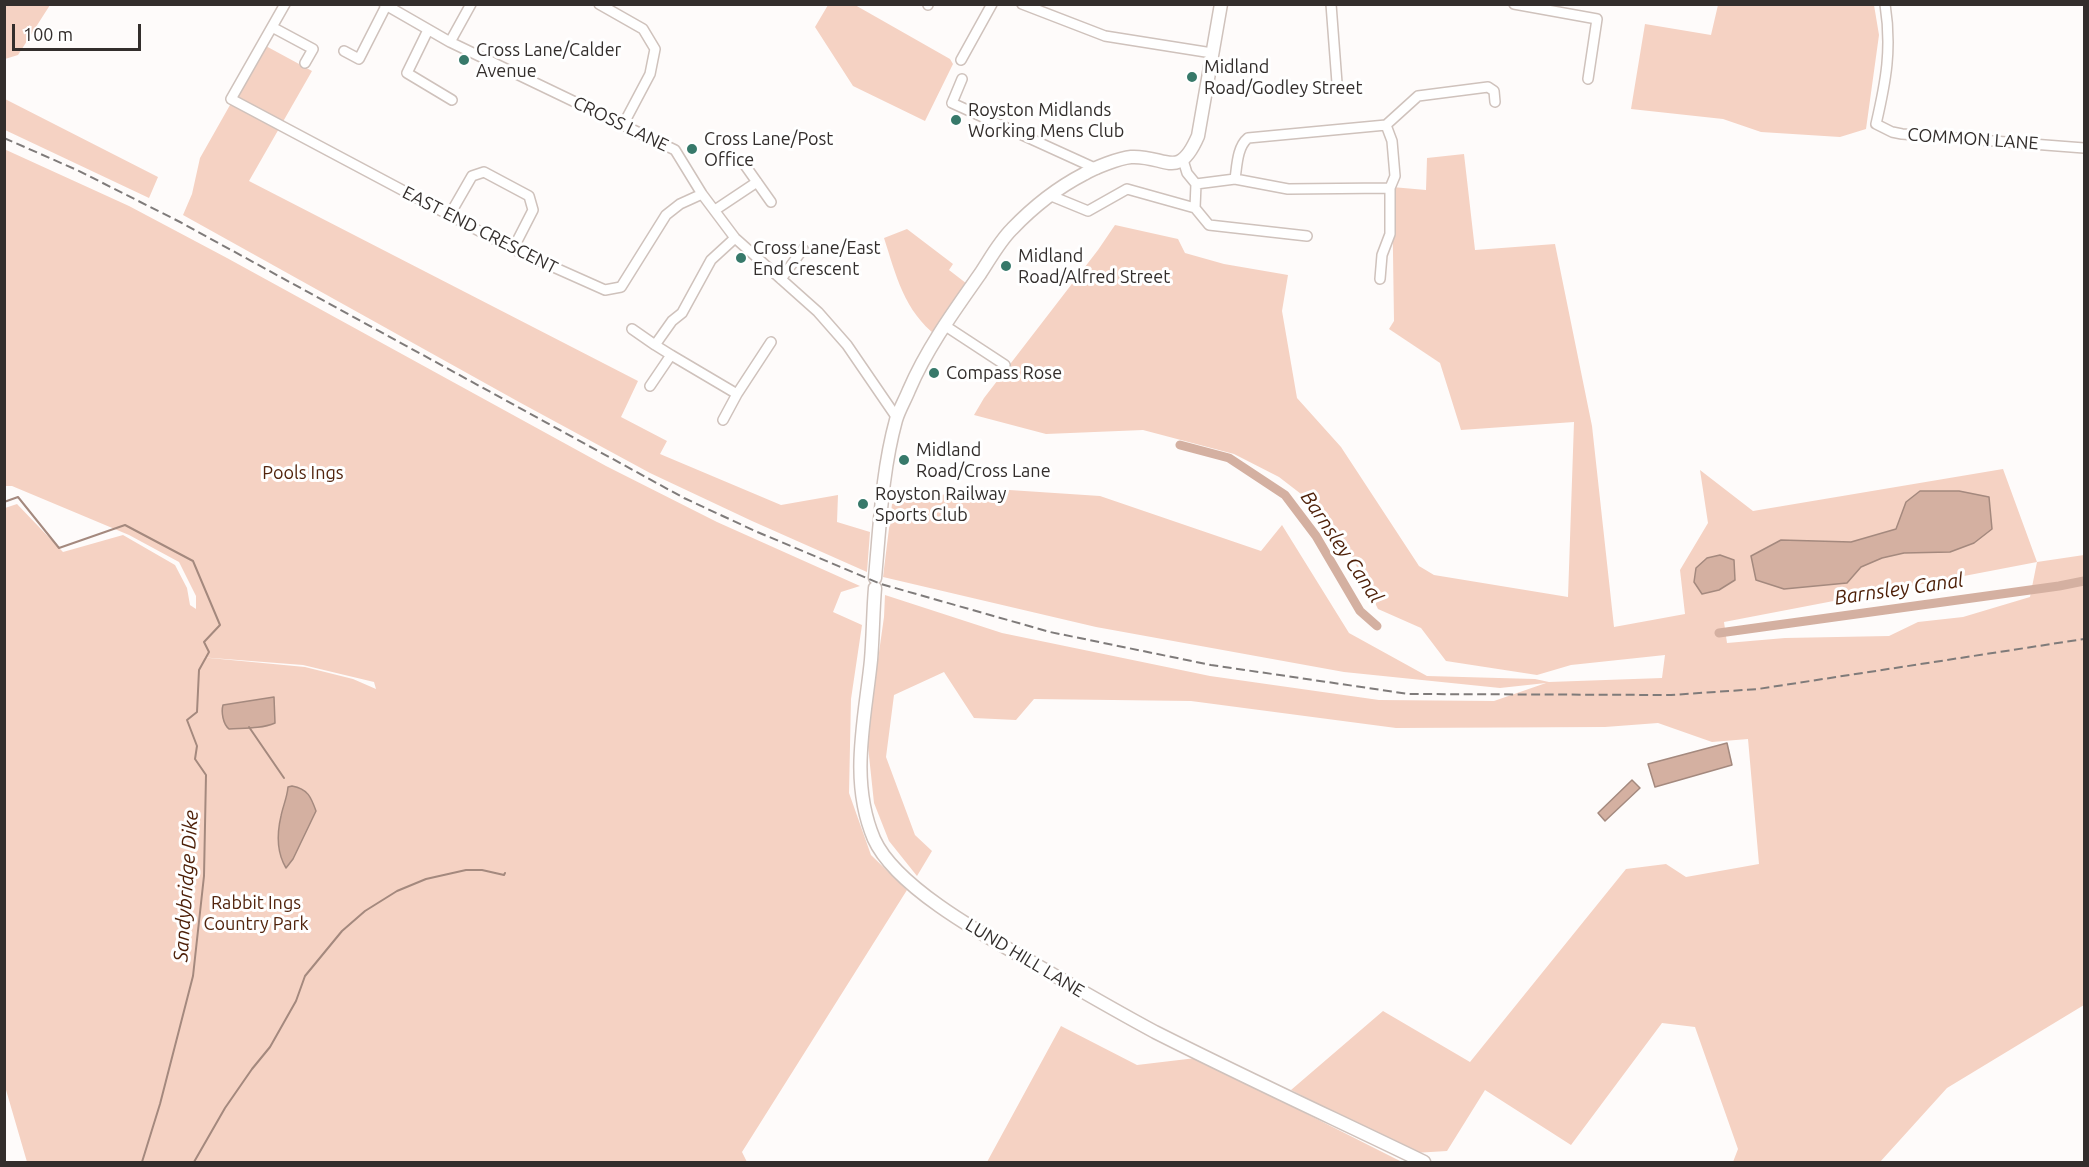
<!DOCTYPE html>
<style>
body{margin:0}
#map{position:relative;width:2089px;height:1167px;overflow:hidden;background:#fefbfa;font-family:Ubuntu,sans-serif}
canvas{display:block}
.frame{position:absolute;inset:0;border:6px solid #332e2c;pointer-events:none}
.scale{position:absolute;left:12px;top:24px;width:129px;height:27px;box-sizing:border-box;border:3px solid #332e2c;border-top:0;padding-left:8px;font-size:18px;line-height:21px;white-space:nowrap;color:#332e2c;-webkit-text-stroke:4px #fff;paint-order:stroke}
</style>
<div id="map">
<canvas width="2089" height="1167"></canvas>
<div class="frame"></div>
<div class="scale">100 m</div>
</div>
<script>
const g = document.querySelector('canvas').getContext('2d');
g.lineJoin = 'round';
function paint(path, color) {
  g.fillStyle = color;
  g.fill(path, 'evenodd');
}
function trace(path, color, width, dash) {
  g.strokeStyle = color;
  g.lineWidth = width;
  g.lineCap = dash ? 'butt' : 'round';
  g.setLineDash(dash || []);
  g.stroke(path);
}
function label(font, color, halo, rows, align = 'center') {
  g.font = font + ' Ubuntu,sans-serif';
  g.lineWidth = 6;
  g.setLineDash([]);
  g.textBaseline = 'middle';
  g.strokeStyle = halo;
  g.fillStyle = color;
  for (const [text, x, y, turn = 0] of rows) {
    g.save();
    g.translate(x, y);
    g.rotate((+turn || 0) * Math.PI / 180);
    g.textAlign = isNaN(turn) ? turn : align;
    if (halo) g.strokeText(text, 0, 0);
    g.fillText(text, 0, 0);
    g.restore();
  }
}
paint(new Path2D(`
 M5,4L50,5L18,55L5,59Z
 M828,5H855L950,59L953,64L925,121L853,86L815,27Z
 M1718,5H1874L1879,35L1866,129L1840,137L1761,132L1723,119L1631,109L1645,24L1711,35Z
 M264,45L312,71L249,181L638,381L621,417L667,441L660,454L781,505L838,495L837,522L870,532L867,572L752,521L650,473L519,402L183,215L192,194L200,158Z
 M5,99L158,177L149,198L5,130Z
 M4,149L129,206L227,258L606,466L717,522L860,586L841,592L833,612L862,625L851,699L849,793L871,855L907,890L742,1152L747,1162H27L4,1083L5,508L17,504L63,552L123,535L175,565L187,588L190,605L196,609V596L179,562L129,535L12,486H5ZM199,657L303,665L374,682L376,689L353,679L305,667Z
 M1464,154L1475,250L1555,244L1592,426L1614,627L1685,614L1680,570L1708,523L1700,470L1753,511L2003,469L2037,562L2084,555V1005L1947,1088L1880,1162H1733L1738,1149L1695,1027L1662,1023L1571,1145L1485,1090L1447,1151L1414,1153L1291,1090L1383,1011L1470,1062L1626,869L1666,864L1686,877L1759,864L1748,739L1712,742L1658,723L1605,727L1396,728L1191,701L1034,699L1016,720L974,718L944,672L894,695L886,757L915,835L932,851L917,876L889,841L874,803L867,737L884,617L885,595L1002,633L1210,676L1379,700L1494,701L1546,683L1500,688L1344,672L1096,627L883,577L892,504L979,488L1100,496L1261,551L1282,525L1349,633L1427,676L1535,679L1549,682L1662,678L1665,655L1571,665L1537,675L1446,661L1421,628L1378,609L1352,557L1327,514L1279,477L1234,454L1143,430L1046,434L974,415L984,398L1098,250L1115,225L1178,239L1185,253L1224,264L1288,275L1282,311L1297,398L1341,447L1419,566L1434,575L1568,597L1574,422L1461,430L1440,363L1389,329L1394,321L1392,187L1426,190L1427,158ZM2037,562L2030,597L1963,617L1918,622L1889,636L1785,638L1727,643L1724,622Z
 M907,229L953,264L949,270L971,287L937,336C904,311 896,275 884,238Z
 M1061,1026L1137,1065L1196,1058L1402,1162H987Z`), '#f5d2c3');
const water = new Path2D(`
 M1920,491H1959L1989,497L1992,529L1974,543L1950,552L1904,553L1882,558L1861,567L1847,583L1784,589L1756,580L1751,556L1781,540L1851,542L1896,529L1906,502Z
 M1720,555L1734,560L1735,580L1719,590L1702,594L1694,582L1696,568L1707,558Z
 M274,697L275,723C261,729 244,728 229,729C223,724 221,712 223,705Z
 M1727,743L1732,765L1655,787L1648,764Z
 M1632,780L1640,788L1605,821L1598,813Z
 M292,786C308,789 311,797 316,811L293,859L286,868C277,853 277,833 281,816C283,806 287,798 288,787Z`);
paint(water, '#d4b0a1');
trace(water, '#a4897e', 1.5);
trace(new Path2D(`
 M4,502L18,497L59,548L125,525L193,561L220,625L204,642L209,652L199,670L197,712L187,720L197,746L195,759L206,775L204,876L193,976L160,1104L142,1162
 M249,727L284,778
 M194,1162L225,1108L252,1069L270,1047L296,1001L305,976L342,931L365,911L397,891L426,879L466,870H482L504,875L505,873`), '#a4897e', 2);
trace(new Path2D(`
 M1180,445L1229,458L1285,495L1316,536L1360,611L1377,626
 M1719,633L2059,586L2084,581`), '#d4b0a1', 9);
const minor = new Path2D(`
 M285,4L231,99L513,249L605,290L621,287L666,215L680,204L702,194
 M384,4L450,42L675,150L702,194L735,238L818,312L847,345L897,418
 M599,4L643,29L655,49L650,74L623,125
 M928,4V5
 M1022,4L1105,36L1212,53
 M1331,4L1337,83
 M1514,4L1597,19L1588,79
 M1885,4C1892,49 1886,81 1876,124L1892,132L1902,134L2084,148
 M272,27L313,49L305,63
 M428,30L407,73L452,100
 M450,42L471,4
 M344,51L359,59L386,6
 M961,60L992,4
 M962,79L952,103L1097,169
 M1386,125L1418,96L1488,87L1494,91L1495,102
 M1183,160L1187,173L1196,184L1235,179L1288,189L1390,188
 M742,161L771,202
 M1235,179C1237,166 1237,147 1248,138L1386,125L1392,141L1395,176L1390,188V234L1382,255L1380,279
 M1196,184L1195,208L1209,225L1307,236
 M1049,195L1088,211L1127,189L1195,208
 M715,210L757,182
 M449,216L472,176L484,172L529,196L533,210L513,249
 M781,279L803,249
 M944,325L1005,365
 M632,329L655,345
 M671,355L737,394
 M650,386L671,355L655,345L672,321L682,313L711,260L735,238
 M723,420L737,394L771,342`);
const secondary = new Path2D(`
 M875,578C880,524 882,471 896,420C899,410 905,400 909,390C927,348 954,311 980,274C990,259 999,242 1012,229C1033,207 1057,188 1084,174C1094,168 1119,158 1131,157C1166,155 1178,182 1198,136L1221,4
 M875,588C873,612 873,636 871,660C865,720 849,780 874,839C896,888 987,937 1033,963C1073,986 1114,1010 1155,1032C1244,1077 1335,1119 1424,1162`);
trace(minor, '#cfc2bc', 12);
trace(secondary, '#cfc2bc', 15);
trace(minor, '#fff', 9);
trace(secondary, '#fff', 12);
trace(new Path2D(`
 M4,138L77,170L180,222L684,498L755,531L881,584L1050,632L1211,665L1409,694L1671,695L1758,689L2084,639`), '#7f7b7a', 2, [9, 4.5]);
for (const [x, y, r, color] of [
 [464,60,6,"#37796a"],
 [1192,77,6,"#37796a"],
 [956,120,6,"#37796a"],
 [692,149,6,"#37796a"],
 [741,258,6,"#37796a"],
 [1006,266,6,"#37796a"],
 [934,373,6,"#37796a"],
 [904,460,6,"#37796a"],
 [863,504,6,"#37796a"]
]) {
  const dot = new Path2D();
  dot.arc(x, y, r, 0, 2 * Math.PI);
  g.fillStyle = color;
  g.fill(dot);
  trace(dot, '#fff', 2);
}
label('18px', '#332e2c', '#fff', [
 ["Cross Lane/Calder",476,50],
 ["Avenue",476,71],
 ["Midland",1204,67],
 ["Road/Godley Street",1204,88],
 ["Royston Midlands",968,110],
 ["Working Mens Club",968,131],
 ["Cross Lane/Post",704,139],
 ["Office",704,160],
 ["Cross Lane/East",753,248],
 ["End Crescent",753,269],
 ["Midland",1018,256],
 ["Road/Alfred Street",1018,277],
 ["Compass Rose",946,373],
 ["Midland",916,450],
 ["Road/Cross Lane",916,471],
 ["Royston Railway",875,494],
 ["Sports Club",875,515]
], 'left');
label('18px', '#332e2c', '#fff', [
 ["CROSS LANE",621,124,26],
 ["COMMON LANE",1973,139,4],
 ["EAST END CRESCENT",480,230,27],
 ["LUND HILL LANE",1025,958,31]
]);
label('18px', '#52240d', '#fff', [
 ["Pools Ings",303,473],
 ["Rabbit Ings",256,903],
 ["Country Park",256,924]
]);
label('italic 20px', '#4d1f07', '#fff', [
 ["Barnsley Canal",1342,547,56],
 ["Barnsley Canal",1899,589,-8],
 ["Sandybridge Dike",186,886,-86]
]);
</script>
